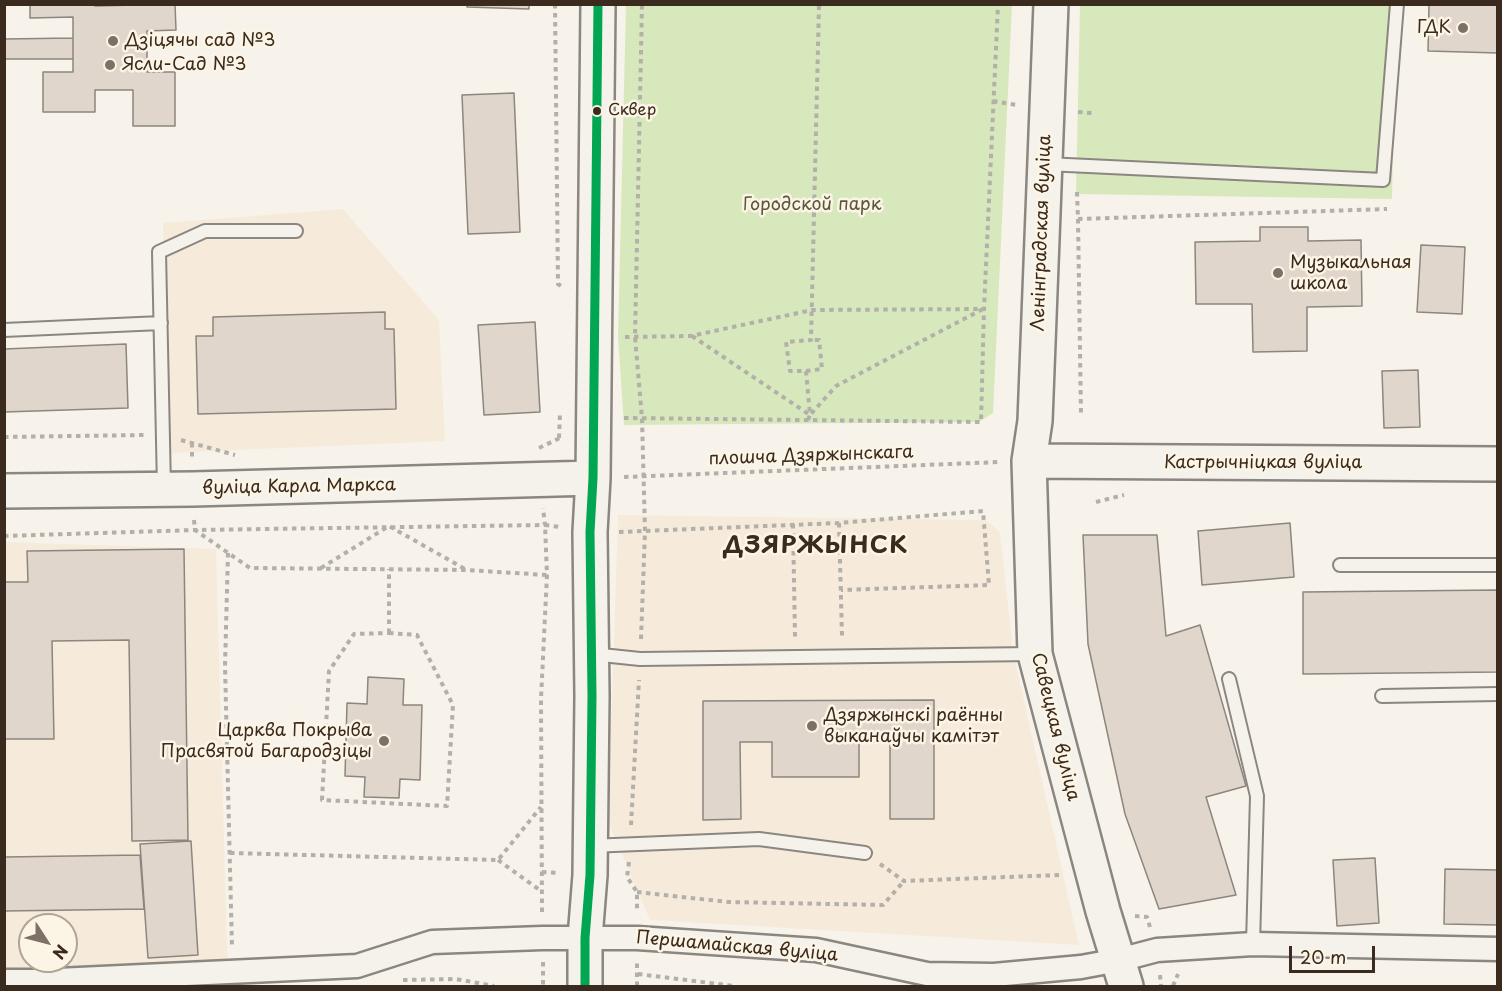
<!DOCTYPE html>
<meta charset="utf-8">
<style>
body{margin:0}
#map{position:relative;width:1502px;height:991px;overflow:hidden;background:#f7f3ea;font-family:"Playpen Sans",sans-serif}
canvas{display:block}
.frame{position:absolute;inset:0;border:6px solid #3b2a1e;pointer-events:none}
.north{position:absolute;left:18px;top:913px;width:60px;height:60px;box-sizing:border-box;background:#fcf5e5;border:2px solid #afa495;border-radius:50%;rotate:126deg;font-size:16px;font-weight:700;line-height:24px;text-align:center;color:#3b2a1e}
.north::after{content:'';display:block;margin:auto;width:21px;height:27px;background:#7d7065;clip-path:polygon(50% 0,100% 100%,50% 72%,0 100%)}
.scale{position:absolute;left:1289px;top:946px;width:86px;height:27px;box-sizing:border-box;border:3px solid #3b2a1e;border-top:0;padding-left:8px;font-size:18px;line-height:21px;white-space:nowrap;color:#3b2a1e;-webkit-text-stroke:4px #fcf5e5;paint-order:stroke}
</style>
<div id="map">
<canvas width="1502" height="991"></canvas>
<div class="frame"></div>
<div class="north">N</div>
<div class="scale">20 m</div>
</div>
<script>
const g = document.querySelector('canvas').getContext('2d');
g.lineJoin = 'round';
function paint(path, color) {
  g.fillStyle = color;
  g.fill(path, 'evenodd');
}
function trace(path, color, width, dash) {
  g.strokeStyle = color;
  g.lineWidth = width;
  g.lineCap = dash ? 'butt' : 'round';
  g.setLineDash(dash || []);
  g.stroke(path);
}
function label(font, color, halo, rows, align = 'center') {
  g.font = font + ' "Playpen Sans",sans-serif';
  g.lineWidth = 5;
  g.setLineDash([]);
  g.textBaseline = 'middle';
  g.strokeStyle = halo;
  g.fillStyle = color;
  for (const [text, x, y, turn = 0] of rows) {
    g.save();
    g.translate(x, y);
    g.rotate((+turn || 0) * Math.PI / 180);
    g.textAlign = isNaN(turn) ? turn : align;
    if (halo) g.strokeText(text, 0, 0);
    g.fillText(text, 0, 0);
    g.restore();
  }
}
paint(new Path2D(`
 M343,209L439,320L445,441L168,453L163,223Z
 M618,515L986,520L1000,532L1013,652L1079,945L650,920L608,822Z
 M5,542L216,549L228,983L5,986ZM30,925H66V961H30Z`), '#f6ebdb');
paint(new Path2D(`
 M626,5H1012L993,413L979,422L624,425L618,337Z
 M1080,5H1396L1392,199L1076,194Z`), '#d7e8bd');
const building = new Path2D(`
 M30,4H95V6L175,4L176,30L147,31V72H175V126H133V90H95V112H43V72H73V17L30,18Z
 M467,4H529V9L467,7Z
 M1429,4H1498V53L1428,51Z
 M73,38V59H4V39Z
 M514,93L520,232L468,234L462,95Z
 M1260,227H1308V241L1361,240L1362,306L1307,307V351L1253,352L1252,304H1196L1195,242L1260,241Z
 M1421,245L1465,247L1462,314L1417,312Z
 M385,312V329H394L396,409L198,414L196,336H213V317Z
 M535,322L540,412L484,415L478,325Z
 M126,344L128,408L4,412V349Z
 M1418,370L1420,427L1384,428L1382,371Z
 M1290,523L1294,577L1202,585L1198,531Z
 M1083,535H1157L1166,636L1200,625L1246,786L1206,797L1236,895L1159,909L1125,814L1088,644Z
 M184,549L188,840L132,841L129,640L52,641L54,739H4V582H28L27,551Z
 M1498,590V672L1303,674V592Z
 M368,677L404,679L403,705H422L420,780L400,779L399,798L364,797L365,777L345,776L347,703L367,704Z
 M934,700V819H890V742H859V777H772V742H740L741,819L703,820V701Z
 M191,841L198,955L148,958L140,844Z
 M140,855L144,909L4,911V857Z
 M1375,858L1379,923L1337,926L1333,860Z
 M1445,869L1498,870V925L1444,924Z`);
paint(building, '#e0d6cb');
trace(building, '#8b867f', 1.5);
const lane = new Path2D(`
 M1046,164L1383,180L1397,4
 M4,330L161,323
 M164,488L159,252L205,231H296
 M1340,565H1498
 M592,654L640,659L1033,654
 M1229,679L1257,796L1253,944
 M1382,696L1498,694
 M590,846L759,839L865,853`);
const street = new Path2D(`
 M4,981H36L357,966L432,942L542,938H637L816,950L927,974L994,975L1081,967L1119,960L1157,950L1253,944L1498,949`);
const secondary = new Path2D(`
 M1051,4L1035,421L1029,461L1035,654L1103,911L1126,986
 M1029,461L1498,464
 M4,491L193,489L593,478
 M585,986V938L590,875L592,696L590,532L593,478L598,4`);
trace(lane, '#8b867f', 16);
trace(street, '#8b867f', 27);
trace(secondary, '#8b867f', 38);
trace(new Path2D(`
 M555,4L558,284L564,288
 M993,101L1017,105
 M1078,112L1092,113
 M1077,192L1078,219L1387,209
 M1078,219L1081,416
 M692,336L810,415L836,386L983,309
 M625,337L691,336L812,310L984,309
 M806,371L822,369L819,340H811
 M624,418L981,422L984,309L998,4
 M808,420L810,415L806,371H790L786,342L811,340L819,4
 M4,437L145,435
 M559,438L560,413
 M181,440L235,455
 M192,443V458
 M539,448L562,437
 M624,477L1000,462
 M1096,502L1124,495
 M194,520L195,530L250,568L466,570L547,575
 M839,523L842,636
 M793,524L795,637
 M619,532L839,523L983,511L989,585L841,590
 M4,536L195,530L545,525L543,508
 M228,553L225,666L232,948
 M321,568L389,526L465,569
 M389,633L417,635L453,705L447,806L322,800L329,671L354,634Z
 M389,633V569
 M641,639L645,531L642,418L635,337L642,4
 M631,825L639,680
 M230,853L498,860L541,807
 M498,860L541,891
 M629,862L627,877L637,892V912
 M880,864L904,881L1060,875L1061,876
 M542,872L560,873
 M637,892L728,902L883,905L904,881
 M542,912L541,699L547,575L545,525L560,527
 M1135,916L1147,917L1150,927
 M543,962V986
 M638,974L734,986
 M1160,975L1161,986
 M403,980L456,979L494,986
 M637,986V961
 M1173,986L1178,974`), '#b3afa9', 4, [4.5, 4.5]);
trace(lane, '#f5f2ec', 12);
trace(street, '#f5f2ec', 22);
trace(secondary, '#f5f2ec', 33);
trace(new Path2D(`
 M585,986V938L590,875L592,696L590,532L593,478L598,4`), '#00a651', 9);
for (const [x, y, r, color] of [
 [1463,28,6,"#7d7065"],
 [113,41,6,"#7d7065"],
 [110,65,6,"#7d7065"],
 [597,111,5,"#3b2a1e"],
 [1278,273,6,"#7d7065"],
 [812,726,6,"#7d7065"],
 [384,741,6,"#7d7065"]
]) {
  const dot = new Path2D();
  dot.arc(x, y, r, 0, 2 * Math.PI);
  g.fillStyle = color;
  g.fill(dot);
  trace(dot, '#fcf5e5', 2);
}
label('16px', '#3b2a1e', '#fcf5e5', [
 ["Сквер",608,111]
], 'left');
label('18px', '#3b2a1e', '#fcf5e5', [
 ["ГДК",1451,28,"right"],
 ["Дзіцячы сад №3",125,41],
 ["Ясли-Сад №3",122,65],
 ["Музыкальная",1290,263],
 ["школа",1290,284],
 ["Дзяржынскі раённы",824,716],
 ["выканаўчы камітэт",824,737],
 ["Царква Покрыва",372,731,"right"],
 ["Прасвятой Багародзіцы",372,752,"right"]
], 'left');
label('18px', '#5b573d', '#fcf5e5', [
 ["Городской парк",812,205]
]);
label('18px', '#3b2a1e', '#fcf5e5', [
 ["Ленінградская вуліца",1042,233,-88],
 ["плошча Дзяржынскага",811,456,-2],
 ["Кастрычніцкая вуліца",1263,463],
 ["вуліца Карла Маркса",299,487,-1],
 ["Савецкая вуліца",1055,727,76],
 ["Першамайская вуліца",737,947,5]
]);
g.letterSpacing = '1.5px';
label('bold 24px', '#3b2a1e', '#fcf5e5', [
 ["ДЗЯРЖЫНСК",816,546]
]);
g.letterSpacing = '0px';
</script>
